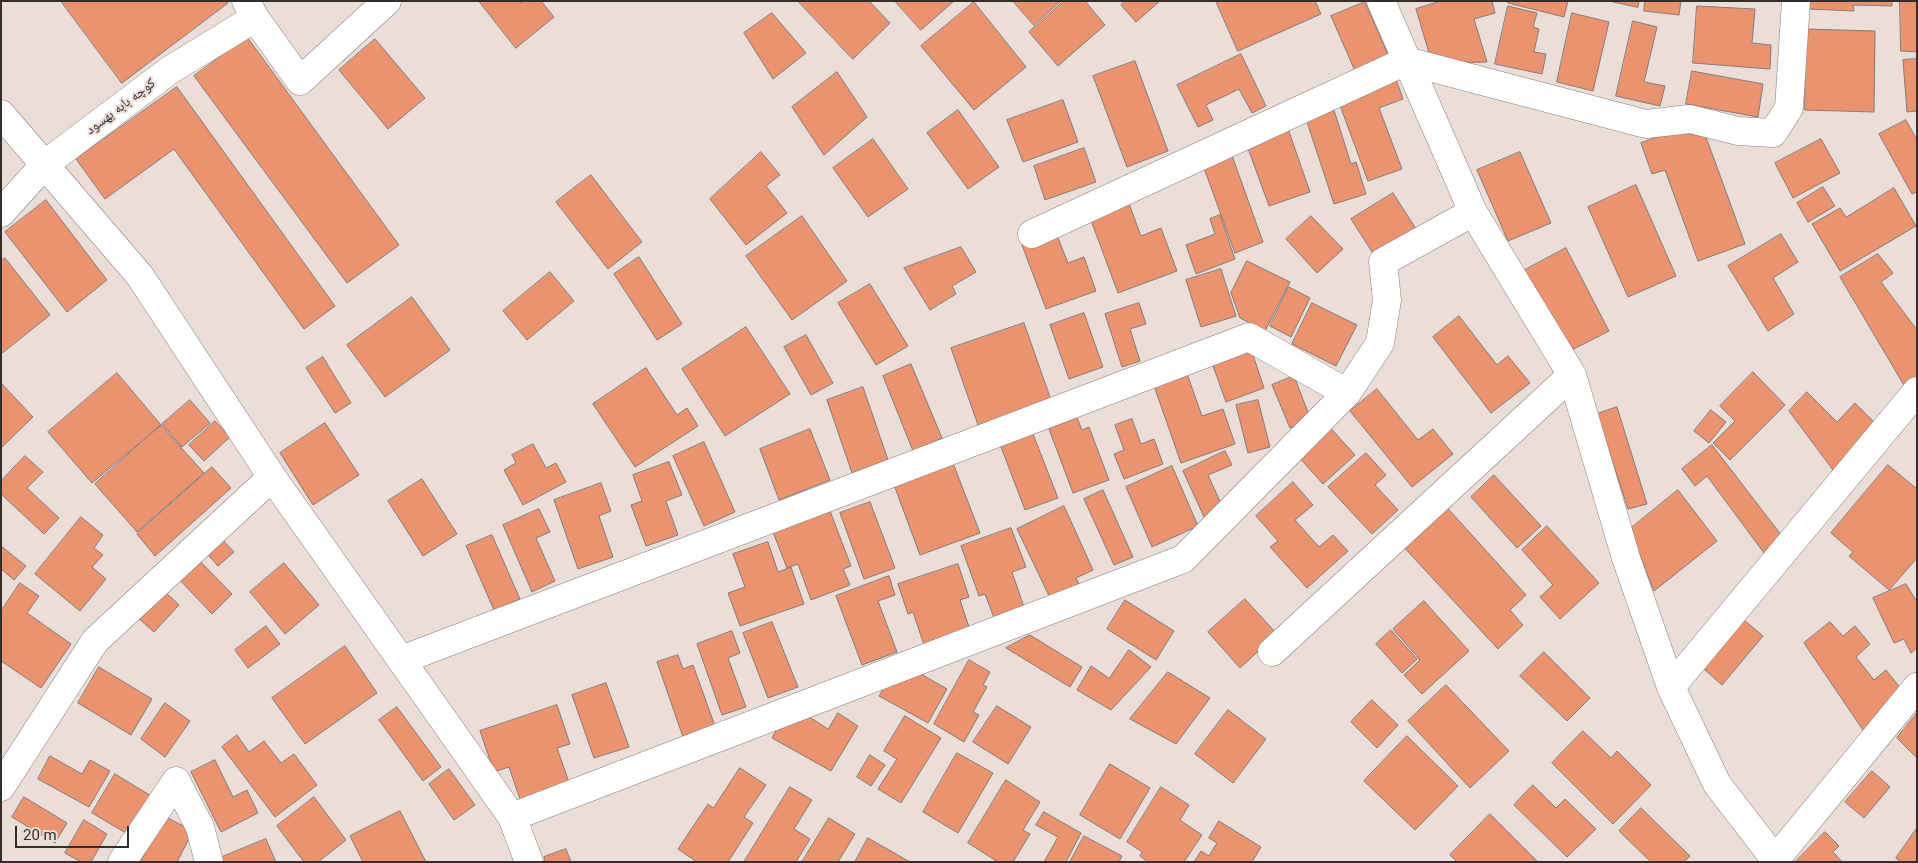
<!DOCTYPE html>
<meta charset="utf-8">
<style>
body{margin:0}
#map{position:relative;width:1918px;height:863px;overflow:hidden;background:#ebddd8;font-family:Roboto,sans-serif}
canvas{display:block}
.frame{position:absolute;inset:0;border:2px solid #332e2c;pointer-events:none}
.scale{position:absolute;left:15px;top:826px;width:114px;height:22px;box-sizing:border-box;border:2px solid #332e2c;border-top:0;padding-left:6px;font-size:15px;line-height:18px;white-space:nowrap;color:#332e2c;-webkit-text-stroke:4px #ebddd8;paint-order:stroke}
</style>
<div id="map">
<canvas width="1918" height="863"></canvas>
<div class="frame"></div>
<div class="scale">20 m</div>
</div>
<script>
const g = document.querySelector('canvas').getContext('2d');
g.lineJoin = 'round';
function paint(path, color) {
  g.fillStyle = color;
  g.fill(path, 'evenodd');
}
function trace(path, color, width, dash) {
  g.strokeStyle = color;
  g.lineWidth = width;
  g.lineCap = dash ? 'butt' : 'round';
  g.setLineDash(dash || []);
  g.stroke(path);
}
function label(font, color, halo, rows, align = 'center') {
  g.font = font + ' Roboto,"Noto Naskh Arabic",sans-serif';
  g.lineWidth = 4;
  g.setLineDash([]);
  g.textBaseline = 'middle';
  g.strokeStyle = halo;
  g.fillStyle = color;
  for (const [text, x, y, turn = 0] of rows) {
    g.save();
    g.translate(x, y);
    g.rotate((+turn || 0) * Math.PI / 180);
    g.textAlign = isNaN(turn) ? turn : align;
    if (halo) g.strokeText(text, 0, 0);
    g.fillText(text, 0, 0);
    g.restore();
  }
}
const building = new Path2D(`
 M61,1H226L228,3L122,83Z
 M479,1H520L521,3L523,1H541L554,17L516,48Z
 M798,1H869L890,23L853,59Z
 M895,1H954L921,30Z
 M1013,1H1061L1034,25Z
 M1064,1H1085L1105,25L1058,66L1029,32Z
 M1125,1H1160L1136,22L1121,5Z
 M1216,1H1315L1321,14L1238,51Z
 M1441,1H1492L1495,13L1474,19L1487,62L1432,63L1416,9Z
 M1508,1H1568L1564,17L1508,3Z
 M1609,1H1639L1638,7Z
 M1645,1H1681L1679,15L1644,11Z
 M1809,1H1892V6L1853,5L1854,11L1809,9Z
 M1900,1H1917V52L1901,51Z
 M974,2L1026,67L974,110L921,46Z
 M1365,2L1389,57L1355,71L1331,16Z
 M1508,6L1537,13L1533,27L1539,29L1534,52L1546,54L1542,74L1495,64Z
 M1697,6L1755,9L1752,43L1771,45L1770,69L1693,63Z
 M772,13L806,53L773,79L744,33Z
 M1572,13L1609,22L1593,91L1557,82Z
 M1633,21L1657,27L1644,82L1665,86L1660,106L1616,96Z
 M1806,29L1875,31L1874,112L1805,110Z
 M247,37L399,245L347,283L194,76Z
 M375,39L425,98L388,129L339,70Z
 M1241,54L1266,106L1252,113L1239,89L1206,105L1213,120L1198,127L1177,85Z
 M1917,59V111L1907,112L1903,60Z
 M1135,61L1168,151L1127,167L1093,76Z
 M1692,71L1763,84L1758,117L1686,104Z
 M837,72L867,117L824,155L792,107Z
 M1396,79L1403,99L1379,108L1402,169L1368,181L1338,100Z
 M177,87L335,306L304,329L174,149L105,199L76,159Z
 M1063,100L1078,142L1023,162L1007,120Z
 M1333,107L1351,164L1356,162L1366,194L1334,204L1305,116Z
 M958,110L999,167L968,189L927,133Z
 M1906,120L1917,140V192L1912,194L1879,134Z
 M1287,126L1310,192L1269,206L1245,140Z
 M1676,131L1706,137L1745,244L1698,261L1665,170L1652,174L1641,143Z
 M873,139L908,189L868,217L833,168Z
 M1821,139L1840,173L1793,198L1775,163Z
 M1084,148L1096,182L1045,200L1034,166Z
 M1230,150L1263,242L1235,253L1201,160Z
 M761,152L780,175L766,186L787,213L746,245L710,199Z
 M1520,152L1551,223L1508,241L1477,170Z
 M591,175L642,242L608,269L556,202Z
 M1636,185L1676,276L1628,297L1588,207Z
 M1823,187L1835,206L1808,222L1797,203Z
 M1894,188L1916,226L1840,271L1812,224L1840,208L1846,217Z
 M1393,193L1418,232L1376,258L1351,219Z
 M46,200L107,280L67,312L5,232Z
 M1128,201L1141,236L1161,228L1177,271L1118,293L1089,215Z
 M1220,215L1235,259L1196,274L1186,245L1215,234L1210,219Z
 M802,216L847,281L792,320L746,256Z
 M1311,216L1343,249L1317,273L1286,239Z
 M1056,233L1068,263L1084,257L1096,291L1046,309L1022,245Z
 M1781,234L1798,262L1773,278L1794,314L1768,331L1728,266Z
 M961,247L976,272L952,286L956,294L930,310L904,268Z
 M1566,248L1609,331L1566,353L1523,271Z
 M1878,254L1893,273L1881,282L1917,330V376L1905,387L1840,277Z
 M639,257L682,324L657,340L614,274Z
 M5,258L50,315L1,354V261Z
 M1247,261L1290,282L1265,331L1240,318L1231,293Z
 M1221,269L1236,316L1201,327L1186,280Z
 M550,272L574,301L527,340L503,311Z
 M870,284L908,346L876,365L838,303Z
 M1289,287L1310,298L1291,337L1270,326Z
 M412,297L450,350L385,397L347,345Z
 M1139,303L1146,324L1130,329L1140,361L1122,367L1105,314Z
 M1312,303L1357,325L1336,366L1292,344Z
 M1084,313L1103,367L1069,379L1050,325Z
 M1459,316L1497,365L1508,356L1530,383L1491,413L1433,337Z
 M1024,323L1051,400L978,425L951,348Z
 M746,327L790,394L725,436L682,369Z
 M806,335L833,383L811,395L784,347Z
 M1251,349L1264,388L1226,402L1212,363Z
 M323,357L351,403L335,413L306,368Z
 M911,364L942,438L913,451L883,376Z
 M646,368L677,415L687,408L698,426L635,467L593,404Z
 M1186,371L1202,416L1223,409L1235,444L1181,463L1153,383Z
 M1753,372L1785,405L1730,460L1713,443L1735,421L1720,406Z
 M117,373L161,425L92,483L48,432Z
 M1294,376L1311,420L1290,428L1272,385Z
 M1,383L33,417L1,448Z
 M863,387L888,460L852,473L827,400Z
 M1377,389L1418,440L1433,429L1453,454L1412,487L1350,411Z
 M1807,392L1837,422L1855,403L1877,425L1833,470L1789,411Z
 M190,400L210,423L182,447L162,424Z
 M1258,400L1270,447L1248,453L1236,405Z
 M1617,407L1647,504L1628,509L1597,414Z
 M1711,410L1726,422L1709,443L1694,431Z
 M1077,418L1082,430L1089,427L1109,480L1073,493L1049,429Z
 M1132,419L1141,444L1154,439L1163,464L1124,479L1114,454L1124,450L1115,425Z
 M215,421L230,437L204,461L189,445Z
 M325,423L359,475L313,505L280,453Z
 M161,425L204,473L137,532L95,484Z
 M1328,425L1355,455L1323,484L1296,454Z
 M810,429L830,480L779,500L760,449Z
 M1033,434L1058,498L1025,510L1001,447Z
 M704,442L735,512L704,526L673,456Z
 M533,444L546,468L556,463L566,482L523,505L504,470L516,463L512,455Z
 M1712,445L1782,536L1764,553L1707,476L1695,486L1682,469Z
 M1225,451L1232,465L1208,475L1224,510L1205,519L1183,471Z
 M1366,453L1386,475L1375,485L1398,510L1372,534L1328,487Z
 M25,456L43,472L27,488L59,518L44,534L1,494V481Z
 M669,462L682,495L666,501L678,535L646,546L631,505L642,501L633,475Z
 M953,463L980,533L920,555L894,485Z
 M1888,465L1917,489V558L1889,590L1849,556L1853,552L1831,533Z
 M1172,466L1198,526L1152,547L1126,487Z
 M212,467L231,488L155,556L137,534Z
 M1494,475L1541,526L1517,548L1471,497Z
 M422,479L457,534L423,556L388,501Z
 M1293,482L1313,505L1295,520L1319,547L1333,535L1348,551L1307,588L1270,547L1278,541L1256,516Z
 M601,483L611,511L599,516L613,557L578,569L554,500Z
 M1103,490L1133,557L1114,565L1084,499Z
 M1678,490L1717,541L1654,591L1630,529Z
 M870,502L895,568L864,579L840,513Z
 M1443,503L1526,595L1510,610L1523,625L1498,649L1400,543Z
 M1064,506L1093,570L1076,578L1080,586L1051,600L1017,529Z
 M539,509L550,532L536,538L555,581L532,592L503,525Z
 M830,511L851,566L843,569L850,585L811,600L798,564L787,568L773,532Z
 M81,517L103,535L94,548L103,555L92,567L106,579L80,611L35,574Z
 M1547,526L1599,583L1560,619L1540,597L1553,585L1522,550Z
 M1011,528L1026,567L1012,572L1026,613L996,623L985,594L979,596L961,546Z
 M218,535L234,552L218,566L203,549Z
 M492,535L520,599L494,610L466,546Z
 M768,542L778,572L791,567L804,604L740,626L728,593L745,587L733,554Z
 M1,546L26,566L14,580L1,569Z
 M195,556L232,594L212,614L175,575Z
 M284,563L319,605L285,634L250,592Z
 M958,564L969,597L960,600L971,633L925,648L913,612L908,614L898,584Z
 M889,576L895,595L878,601L897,652L862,665L836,596Z
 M20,583L39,596L27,613L71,644L41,688L1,661V611Z
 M1906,584L1917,602V648L1911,653L1904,639L1894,643L1873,598Z
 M162,589L179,605L154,632L137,617Z
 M1245,599L1277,634L1240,668L1208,632Z
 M1125,600L1174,631L1156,660L1107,629Z
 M1424,601L1469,651L1422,694L1404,675L1420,660L1393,629Z
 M1744,620L1763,636L1722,685L1704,669Z
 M772,622L798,687L768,698L743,633Z
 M1830,622L1843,636L1855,626L1870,644L1856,657L1874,680L1886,670L1905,694L1867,736L1804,643Z
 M266,626L280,644L248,668L235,650Z
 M1391,630L1417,659L1402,673L1376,644Z
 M732,631L740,653L728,658L746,707L722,715L697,644Z
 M1030,635L1082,667L1070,687L1006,648Z
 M345,646L377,693L305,744L272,698Z
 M1129,650L1151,667L1111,710L1077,690L1091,666L1109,678Z
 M1544,652L1590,698L1567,721L1520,676Z
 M678,655L683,669L693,665L715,726L683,737L657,662Z
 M969,660L990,672L983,685L987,687L973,712L979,715L964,742L934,724Z
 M99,667L152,699L131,735L78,703Z
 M1168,672L1210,698L1176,744L1130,719Z
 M921,674L947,689L928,723L879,696L886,684Z
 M606,683L629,747L594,758L572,695Z
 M1446,685L1509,751L1470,788L1408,721Z
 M1372,700L1398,725L1377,748L1351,722Z
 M165,703L190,721L165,757L141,739Z
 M557,705L570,744L557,748L571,788L522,805L509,767L494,772L480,731Z
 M997,706L1031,727L1008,764L973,742Z
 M397,707L441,767L423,781L379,720Z
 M1228,710L1266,739L1233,783L1195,754Z
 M838,713L858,726L831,771L772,738L780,723L805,714L828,729Z
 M1917,713V758L1897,738Z
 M905,716L941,738L901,803L878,789L897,759L884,751Z
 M1583,731L1611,758L1617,751L1651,785L1613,824L1552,763Z
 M237,735L249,752L264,741L281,763L294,754L317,785L275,817L222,747Z
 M1407,736L1458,786L1415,830L1364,781Z
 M957,753L993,773L958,833L923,812Z
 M870,755L885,765L871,786L857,777Z
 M50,756L82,774L90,760L110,771L89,807L38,779Z
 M215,760L233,797L247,790L258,813L221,832L191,772Z
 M1110,764L1150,788L1120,839L1080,815Z
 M740,768L766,785L744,817L753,823L728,862H697L678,849L708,804L713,808Z
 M449,769L475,805L454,820L429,784Z
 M1872,771L1890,787L1864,818L1845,802Z
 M115,774L153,797L131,836L92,813Z
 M1006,780L1040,802L1023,830L1030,834L1013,862H998L968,843Z
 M1533,785L1556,808L1565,799L1596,829L1567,857L1514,805Z
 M790,787L812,800L794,829L810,839L796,862H744Z
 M1161,787L1189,805L1180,820L1202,835L1184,862H1148L1140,856L1142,852L1127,842Z
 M24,797L67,823L55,843L12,817Z
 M314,797L346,840L318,862H304L277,826Z
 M1641,808L1690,856L1684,862H1651L1619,831Z
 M400,811L426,862H363L350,836Z
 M1044,812L1081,833L1066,862H1044L1058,837L1036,825Z
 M1490,814L1538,862H1457L1450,855Z
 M164,816L193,831L177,862H141Z
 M829,818L855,834L838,862H802Z
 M84,820L107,834L91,862H81L65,853Z
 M1219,821L1261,847L1252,862H1194L1201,851L1209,856L1217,843L1209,838Z
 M1917,828V862H1900L1896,858Z
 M1825,832L1839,846L1833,852L1842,862H1795Z
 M1084,836L1122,856L1119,862H1070Z
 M868,838L910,862H855Z
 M266,839L276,862H223L222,857Z
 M566,849L571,862H545L544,857Z`);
paint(building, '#eb926e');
trace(building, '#867b76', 1);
const minor = new Path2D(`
 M246,1L255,18L300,81L387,1
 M1381,1L1473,212L1572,375L1626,558L1671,687L1717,784L1777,862
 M1,114L140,276L272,477L512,817L529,862
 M1,213L45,164L170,70L255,18
 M1032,234L1406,61L1646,124L1690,119L1738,131L1773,133L1789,108L1796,1
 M1272,652L1572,375
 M401,660L1249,337L1347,393
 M1671,687L1917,391
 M1,787L95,641L272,477
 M512,817L1183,559L1347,393L1380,343L1387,300L1383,262L1473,212
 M1775,860L1917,687
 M122,862L176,781L200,827L209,862`);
trace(minor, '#8b7f7b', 29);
trace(minor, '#fff', 28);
label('14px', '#332e2c', '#ebddd8', [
 ["کوچه بابه بهسود",121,107,-37]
]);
</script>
